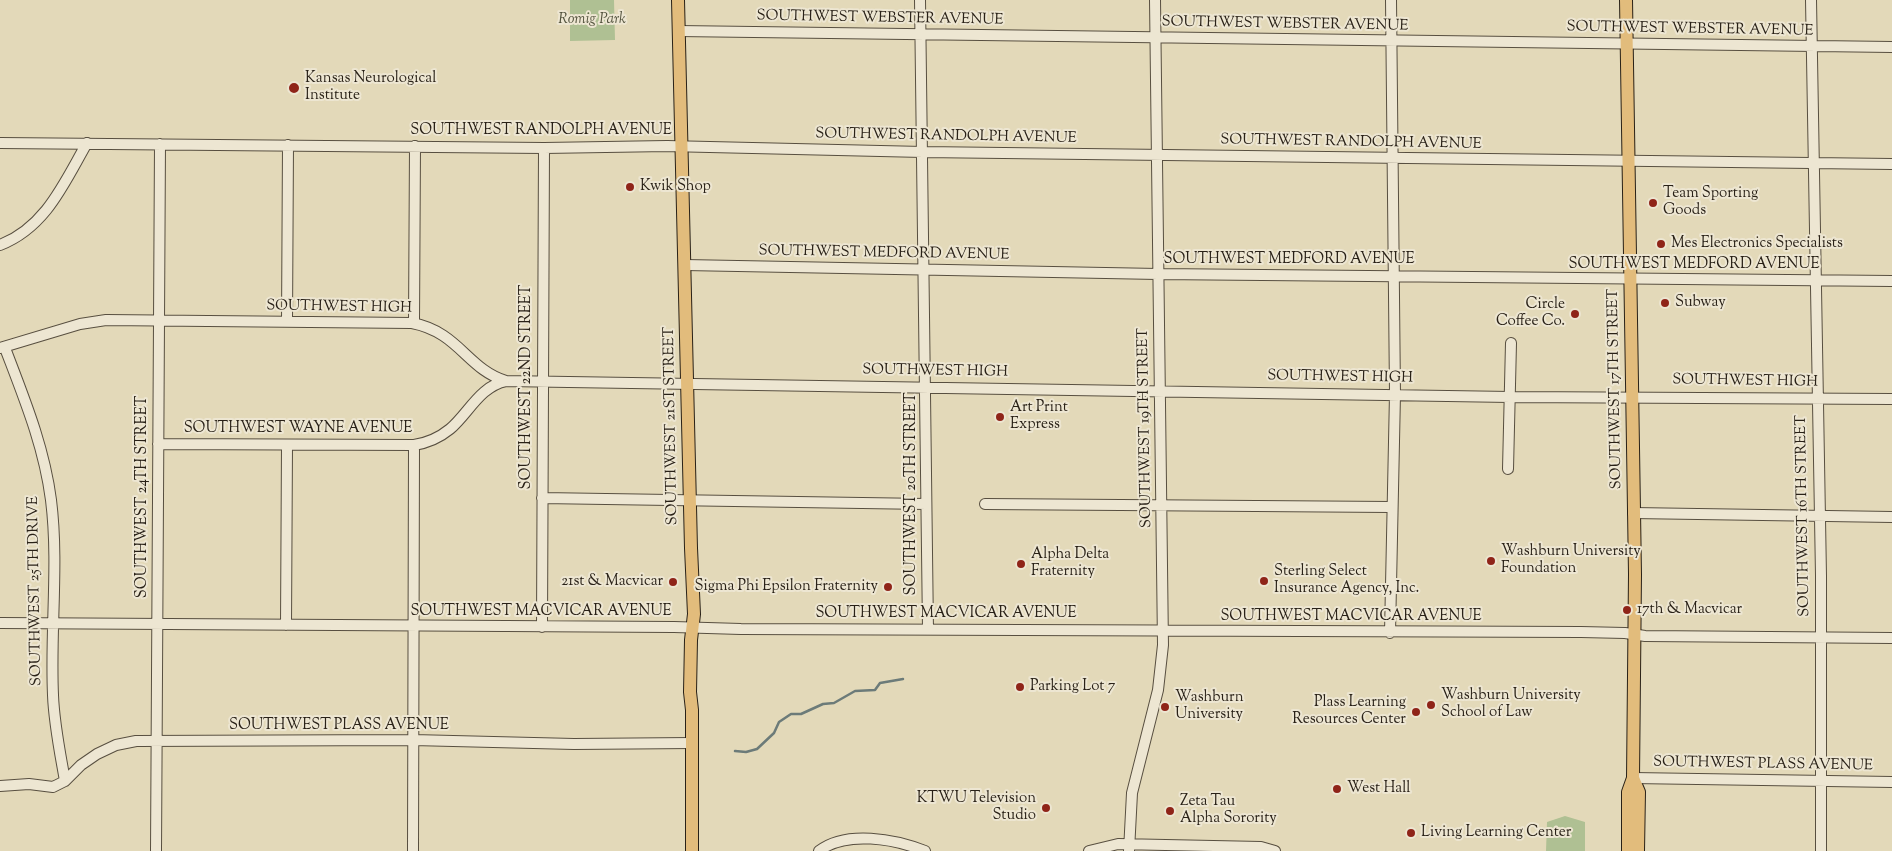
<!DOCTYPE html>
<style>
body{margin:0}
canvas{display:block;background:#e3d9b9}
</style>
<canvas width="1892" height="851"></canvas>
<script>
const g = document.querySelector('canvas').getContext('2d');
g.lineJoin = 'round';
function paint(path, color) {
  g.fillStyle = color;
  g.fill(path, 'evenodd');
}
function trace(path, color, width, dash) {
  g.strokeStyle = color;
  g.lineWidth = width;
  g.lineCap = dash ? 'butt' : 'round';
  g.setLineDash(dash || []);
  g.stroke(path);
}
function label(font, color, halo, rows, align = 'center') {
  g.font = font + ' "Sorts Mill Goudy",serif';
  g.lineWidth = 4;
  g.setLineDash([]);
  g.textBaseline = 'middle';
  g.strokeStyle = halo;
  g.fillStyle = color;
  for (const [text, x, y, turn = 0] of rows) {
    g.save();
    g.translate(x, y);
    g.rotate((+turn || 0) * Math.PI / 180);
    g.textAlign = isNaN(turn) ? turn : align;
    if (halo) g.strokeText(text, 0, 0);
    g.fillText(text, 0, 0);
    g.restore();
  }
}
paint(new Path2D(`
 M570,0H614L615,40L570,41Z
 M1565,816L1585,822V851H1546L1547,822Z`), '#afc093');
trace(new Path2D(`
 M735,751L746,752L757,749L774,733L779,722L791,714H801L823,704L834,703L855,691L875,690L880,683L903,679`), '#6c7b79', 2.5);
const minor = new Path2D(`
 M920,0L928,629
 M1811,0L1821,575V851
 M678,31L1892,47
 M0,143L544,148L667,146L923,152L1892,164
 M0,245C46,227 64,183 87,143
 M685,265L1158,274L1892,281
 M287,322L288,145
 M414,323L415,146
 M0,348L80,324L106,320L412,323C459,332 467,369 506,381L1510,397L1892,399
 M5,348C24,398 44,446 51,500C59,564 50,630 53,695C54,724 60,752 65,781
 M158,444L414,445C427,443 439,438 450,429C468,414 480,386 506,381
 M1508,469L1511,343
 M542,498L926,504
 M985,504L1391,507
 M1633,513L1892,517
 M0,623L674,627L741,629L1581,632L1625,633L1645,636L1892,638
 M286,625L287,445
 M542,627L544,148
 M1390,633L1395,394L1391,0
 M1633,778L1892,782
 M0,786L29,784L53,787L65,781L81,765L97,754L116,745L136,741L413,740L574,744L692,743
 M156,851L160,144
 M413,851L414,445
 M819,851C846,830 895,839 925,851
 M1089,851L1118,844L1261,847L1275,851
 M1129,851L1132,793L1158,690L1163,645L1155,0`);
const major = new Path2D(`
 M678,0L691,548L694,614L691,640L690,692L692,710V851
 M1626,0L1635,574L1633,778L1628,792V851
 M1633,778L1639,792L1638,851`);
trace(minor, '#584f40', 12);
trace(major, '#292117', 14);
trace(minor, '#ede6d2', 10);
trace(major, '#e2bc7c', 12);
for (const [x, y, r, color] of [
 [294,88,6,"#8f2418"],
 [630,187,5,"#8f2418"],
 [1653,203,5,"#8f2418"],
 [1661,244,5,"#8f2418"],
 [1665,303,5,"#8f2418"],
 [1575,314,5,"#8f2418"],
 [1000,417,5,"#8f2418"],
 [1491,561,5,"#8f2418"],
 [1021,564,5,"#8f2418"],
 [1264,581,5,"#8f2418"],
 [673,582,5,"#8f2418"],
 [888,587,5,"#8f2418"],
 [1627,610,5,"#8f2418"],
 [1020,687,5,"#8f2418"],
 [1431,705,5,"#8f2418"],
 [1165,707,5,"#8f2418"],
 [1416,712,5,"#8f2418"],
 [1337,789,5,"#8f2418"],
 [1046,808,5,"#8f2418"],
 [1170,811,5,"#8f2418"],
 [1411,833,5,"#8f2418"]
]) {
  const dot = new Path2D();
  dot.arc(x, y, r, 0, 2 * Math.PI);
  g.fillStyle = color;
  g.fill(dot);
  trace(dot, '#ede6d2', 2);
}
label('15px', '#292117', '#ede6d2', [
 ["SOUTHWEST WEBSTER AVENUE",880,19,1],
 ["SOUTHWEST WEBSTER AVENUE",1285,25,1],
 ["SOUTHWEST WEBSTER AVENUE",1690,30,1],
 ["SOUTHWEST RANDOLPH AVENUE",541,131],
 ["SOUTHWEST RANDOLPH AVENUE",946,137,1],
 ["SOUTHWEST RANDOLPH AVENUE",1351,143,1],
 ["SOUTHWEST MEDFORD AVENUE",884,254,1],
 ["SOUTHWEST MEDFORD AVENUE",1289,260],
 ["SOUTHWEST MEDFORD AVENUE",1694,265],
 ["SOUTHWEST HIGH",339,308,1],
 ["SOUTHWEST HIGH",935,372,1],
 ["SOUTHWEST HIGH",1340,378,1],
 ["SOUTHWEST HIGH",1745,382,1],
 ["SOUTHWEST 22ND STREET",527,387,-90],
 ["SOUTHWEST 17TH STREET",1616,389,-91],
 ["SOUTHWEST 21ST STREET",672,426,-91],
 ["SOUTHWEST 19TH STREET",1146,428,-91],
 ["SOUTHWEST WAYNE AVENUE",298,429],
 ["SOUTHWEST 20TH STREET",912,494,-90],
 ["SOUTHWEST 24TH STREET",143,497,-90],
 ["SOUTHWEST 16TH STREET",1804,516,-91],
 ["SOUTHWEST 25TH DRIVE",36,591,-91],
 ["SOUTHWEST MACVICAR AVENUE",541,612],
 ["SOUTHWEST MACVICAR AVENUE",946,614],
 ["SOUTHWEST MACVICAR AVENUE",1351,617],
 ["SOUTHWEST PLASS AVENUE",339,726],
 ["SOUTHWEST PLASS AVENUE",1763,765,1]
]);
label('italic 15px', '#51513c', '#ede6d2', [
 ["Romig Park",592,20]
]);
label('15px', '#292117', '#ede6d2', [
 ["Kansas Neurological",305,79],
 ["Institute",305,96],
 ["Kwik Shop",640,187],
 ["Team Sporting",1663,194],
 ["Goods",1663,211],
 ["Mes Electronics Specialists",1671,244],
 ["Subway",1675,303],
 ["Circle",1565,305,"right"],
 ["Coffee Co.",1565,322,"right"],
 ["Art Print",1010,408],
 ["Express",1010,425],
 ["Washburn University",1501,552],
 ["Foundation",1501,569],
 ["Alpha Delta",1031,555],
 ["Fraternity",1031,572],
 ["Sterling Select",1274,572],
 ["Insurance Agency, Inc.",1274,589],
 ["21st & Macvicar",663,582,"right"],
 ["Sigma Phi Epsilon Fraternity",878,587,"right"],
 ["17th & Macvicar",1637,610],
 ["Parking Lot 7",1030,687],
 ["Washburn University",1441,696],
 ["School of Law",1441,713],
 ["Washburn",1175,698],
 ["University",1175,715],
 ["Plass Learning",1406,703,"right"],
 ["Resources Center",1406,720,"right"],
 ["West Hall",1347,789],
 ["KTWU Television",1036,799,"right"],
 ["Studio",1036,816,"right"],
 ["Zeta Tau",1180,802],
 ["Alpha Sorority",1180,819],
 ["Living Learning Center",1421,833]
], 'left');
</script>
